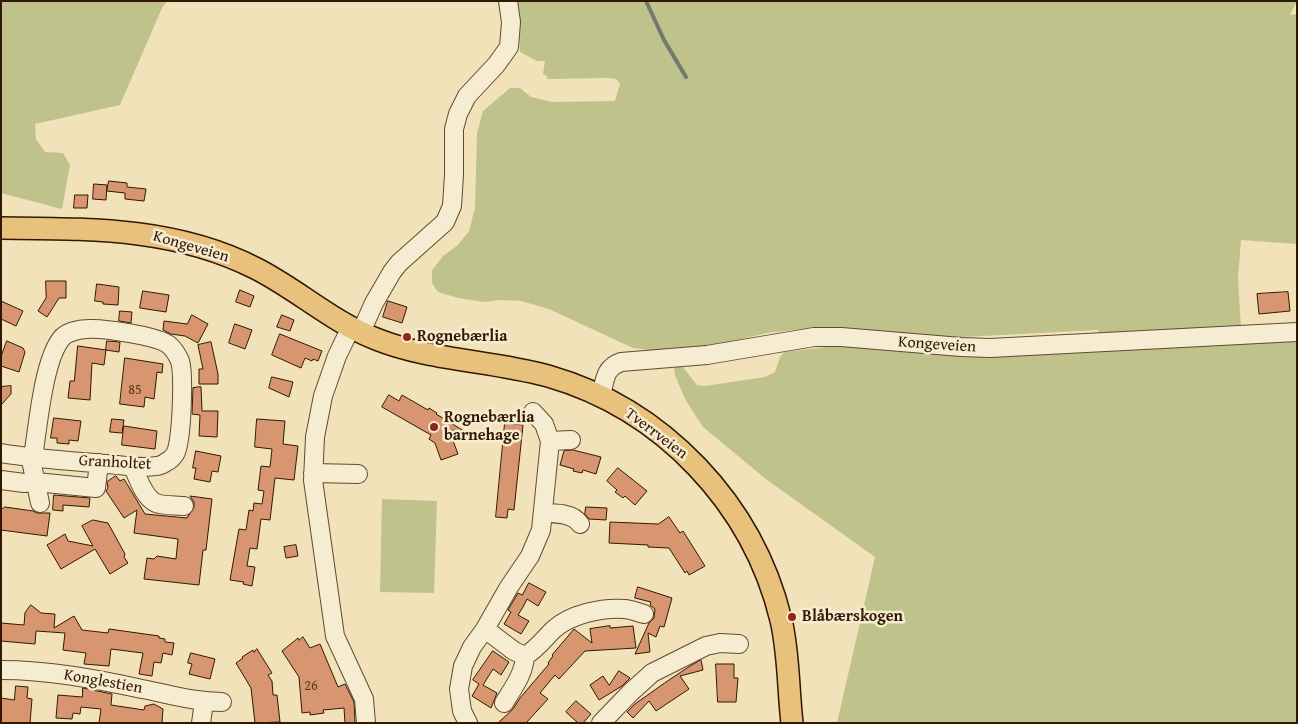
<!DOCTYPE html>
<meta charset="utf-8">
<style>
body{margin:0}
#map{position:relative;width:1298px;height:724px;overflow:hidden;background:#f1e2ba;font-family:"Gentium Book Plus",serif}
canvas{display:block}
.frame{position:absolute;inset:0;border:2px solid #311802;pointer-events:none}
</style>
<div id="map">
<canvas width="1298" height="724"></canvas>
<div class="frame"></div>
</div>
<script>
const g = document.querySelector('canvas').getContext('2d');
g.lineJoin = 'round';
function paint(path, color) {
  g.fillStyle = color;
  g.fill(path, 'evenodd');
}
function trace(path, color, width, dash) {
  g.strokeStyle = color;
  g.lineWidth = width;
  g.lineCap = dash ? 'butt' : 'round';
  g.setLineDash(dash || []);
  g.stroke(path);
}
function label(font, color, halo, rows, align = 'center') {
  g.font = font + ' "Gentium Book Plus",serif';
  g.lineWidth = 5;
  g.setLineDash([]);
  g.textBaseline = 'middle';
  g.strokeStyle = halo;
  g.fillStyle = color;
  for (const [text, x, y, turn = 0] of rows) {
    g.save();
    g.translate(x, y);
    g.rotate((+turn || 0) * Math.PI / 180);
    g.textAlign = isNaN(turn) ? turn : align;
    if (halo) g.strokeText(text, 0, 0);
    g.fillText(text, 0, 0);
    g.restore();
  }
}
paint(new Path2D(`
 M1,1H167L162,8L120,105L35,124L36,139L45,152L63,153L70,165L62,209L1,193Z
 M516,1H1297L1290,15L1297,14V244L1241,240L1238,278L1241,329H1175L1099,334L1098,330L944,338L900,333L804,329L767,333L692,351H660L633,348L549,309L521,301L501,300L484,302L458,298L438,292L432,283V270L443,256L458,245L469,231L475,208L477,133L483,111L510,88H520L531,97L552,102L615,101L620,84L616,79L607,78L547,79V76L543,74L545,61H537L520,52L519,25Z
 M1297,340V723H837L875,557L767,480L703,427L685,399L675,375L674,369L678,366H682L697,385L705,386L765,377L775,372L780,357L784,352L835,346L908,351Z
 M382,499L437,501L434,593L380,592Z`), '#c0c28c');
trace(new Path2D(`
 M646,1L664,40L686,77`), '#717b6d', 4);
const building = new Path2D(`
 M109,181L127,183V187L146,189L144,201L125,199V193L107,191Z
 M94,184L107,185L106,200L93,199Z
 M75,195H88L87,208H74Z
 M46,281H66V298H59L47,317L38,311L46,298Z
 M97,284L119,287L118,305L103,304V302L95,301Z
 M240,290L254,296L250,307L236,302Z
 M143,291L169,295L166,312L140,308Z
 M1288,292L1290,311L1259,314L1257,294Z
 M1,301L23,311L16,326L1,319Z
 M388,301L407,307L402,323L383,317Z
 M120,311L132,312L131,323L119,321Z
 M192,315L208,324L198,343L185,336L171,334L163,330L164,321L187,324Z
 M282,315L294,320L290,331L277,327Z
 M235,324L252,330L245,349L229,343Z
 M280,334L322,351L318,361L313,359L312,361L305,358L301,368L272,355Z
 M7,341L23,348L25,352L19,372L1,366V357Z
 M107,341L120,342L119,352L106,350Z
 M211,342L218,374V384H199V369H203L198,345Z
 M78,346L106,350L104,365L92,363L90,400L68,398L70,381H74Z
 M125,358L163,364L162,373L157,372L154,399L145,397L144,407L120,404Z
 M272,377L293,382L289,397L269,388Z
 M11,386V394L1,405V387Z
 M201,387L202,411H218L217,437L199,436L200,415L192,414L193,388Z
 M389,395L399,401L402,395L428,410L429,408L437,413L436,414L464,431L449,430L458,454L441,460L435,443L429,439L431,435L382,407Z
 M54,418L81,421L78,441L69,440V444L57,443V438H51Z
 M112,419L124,420L122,433L110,432Z
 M257,419L285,421L283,444L298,446L294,480L275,478L270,520L261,519L257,549L250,548L247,566L255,567L252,586L243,584L244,582L230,580L239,529L246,530L249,510L253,511L254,503L262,504L264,491L258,490L261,466L270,467L272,449L255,447Z
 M505,423L523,425L514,510L508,509L507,518L496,517Z
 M124,426L157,431L155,449L122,445Z
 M573,450L601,457L596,474L583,470L582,473L573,471L574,469L560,465L564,451Z
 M196,451L221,456L218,472L212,471L210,482L194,479L196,468H193Z
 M618,468L647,491L635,505L625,496L623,498L615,492L617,490L607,481Z
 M116,476L120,481L124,479L145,514L187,518L194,507V502L190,496L212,499L206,550H203L199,585L144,579L147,558L154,559L157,556L176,559L178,539L134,533L137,510L124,518L106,491L108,488L107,482Z
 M54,495L90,498L89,507L63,505V511L53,510Z
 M5,507L33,511L37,513H50L47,536L1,530V510Z
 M586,507L607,508L606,520L589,519L585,514Z
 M669,517L680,533L683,531L705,566L689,575L687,571L685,573L669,548L648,547V545L609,543L610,522L658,524Z
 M93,520L108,523L125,554L124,557L128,563L110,574L95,549L61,569L47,545L65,534L68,541L93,546L82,526Z
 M296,545L298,556L286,558L284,547Z
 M529,583L546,592L538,606L527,599L523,607L518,615L529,621L521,634L504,624L511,612L508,610L518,593L522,595Z
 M638,587L672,598L664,627L660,626L656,637L648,633L650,652L635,654L649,623L654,618L655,609L650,605L651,602L635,598Z
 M31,605L41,613L55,614L54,628L74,616L82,630L108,633L109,629L159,636V638L165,639V642L174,643L172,655L163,653L161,663L154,662L152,676L139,674L143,653L111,649L109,666L84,664L86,653L63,650L65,633L36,631L35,644L1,641V623L24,625L25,613Z
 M610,626V628L633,626L636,648L585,651L559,679L555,675L540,693L548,699L526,723H498L513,709L520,698L549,664L548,663L553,656L552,655L574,629L592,643L590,629Z
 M303,637L310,648L320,644L338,687L345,684L354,702L355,723H345L344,708L323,710L324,713L310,715V712L302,713L299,677L282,651L298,638L299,640Z
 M257,649L272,673L268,675L272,681L273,695H277L280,722L255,723L251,688L236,663L243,658L242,657L253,650L254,652Z
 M493,651L509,662L501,675L493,669L483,685L497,693L491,708L472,696L479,684L473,680Z
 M191,653L215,659L210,679L189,674L192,664L188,663Z
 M701,660L703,670L680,676L689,689L656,711L649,701L633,718L627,712L635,704L666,682L687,668Z
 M716,664H734V678H738L736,702H718Z
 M619,671L630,678L622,686L599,700L590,685L603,676L609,685Z
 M16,686L28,687L27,698L32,699L30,723H1V698L14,700Z
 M83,688L112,694L111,705L144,710L145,706L154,704L163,709L162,723H99L101,709L81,707L80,714L73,713L72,719L56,718L58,695L82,697Z
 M576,701L591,714L583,723H578L566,712Z`);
paint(building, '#d79670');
trace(building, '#311802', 1);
const minor = new Path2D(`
 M351,327L337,356L323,396L315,437L313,480L335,636L364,699L366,723
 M361,332L374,303L392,272L399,263L445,222L452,206L454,175V129L458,114L467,96L496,65L509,47L511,22L508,1
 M601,396C605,381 604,368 621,362L707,355L814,337H841L961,347L990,348L1297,332
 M550,441L571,440
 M1,453C36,459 72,461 107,464C123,465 140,469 156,466C159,466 164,464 166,462C169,461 173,457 175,454C182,444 184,374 180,361C178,356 173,348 169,345C158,336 103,328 88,329C79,329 66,332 61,339C43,362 38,427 33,457L32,465L40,503
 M133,467C138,478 144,498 156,503C164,506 176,505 184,506
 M313,473L358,474
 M1,480L24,483L36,482L96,488L99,463
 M543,513C555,513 573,513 580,524
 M485,629L514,651L525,656
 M1,670C48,670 96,679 142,689C169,694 194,702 222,702
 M504,703C513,688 524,674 525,656C537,649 544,639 553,630C570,614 603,607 625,609C632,610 638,612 644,614
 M201,723L204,702
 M468,723L462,711L459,689L463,666L472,647L485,629L509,587L530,556L541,530L550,441L544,424L533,412
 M601,723L631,692L652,673L706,646L720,643L739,644`);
const major = new Path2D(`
 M1,228C89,229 174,227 255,268C297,289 332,322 376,339C431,361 491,360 548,376C663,409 753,504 781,620C789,654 788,688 792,723`);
trace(minor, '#614a30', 20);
trace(major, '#311802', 24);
trace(minor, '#f6ecd2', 18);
trace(major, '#e8c17d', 21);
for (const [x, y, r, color] of [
 [407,337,5,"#8f2418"],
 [434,427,5,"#8f2418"],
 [792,617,5,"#8f2418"]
]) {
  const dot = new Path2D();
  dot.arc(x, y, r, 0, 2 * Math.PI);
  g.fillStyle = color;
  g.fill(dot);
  trace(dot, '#f6ecd2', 2);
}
label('14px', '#5a381e', null, [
 ["85",135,390],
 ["26",311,686]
]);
label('16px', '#311802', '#f6ecd2', [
 ["Kongeveien",191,247,16],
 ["Kongeveien",937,345,4],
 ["Tverrveien",656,434,37],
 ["Granholtet",115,463,3],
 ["Konglestien",103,682,10]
]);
label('bold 16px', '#311802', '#f6ecd2', [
 ["Rognebærlia",417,337],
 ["Rognebærlia",444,418],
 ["barnehage",444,436],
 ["Blåbærskogen",802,617]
], 'left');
</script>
